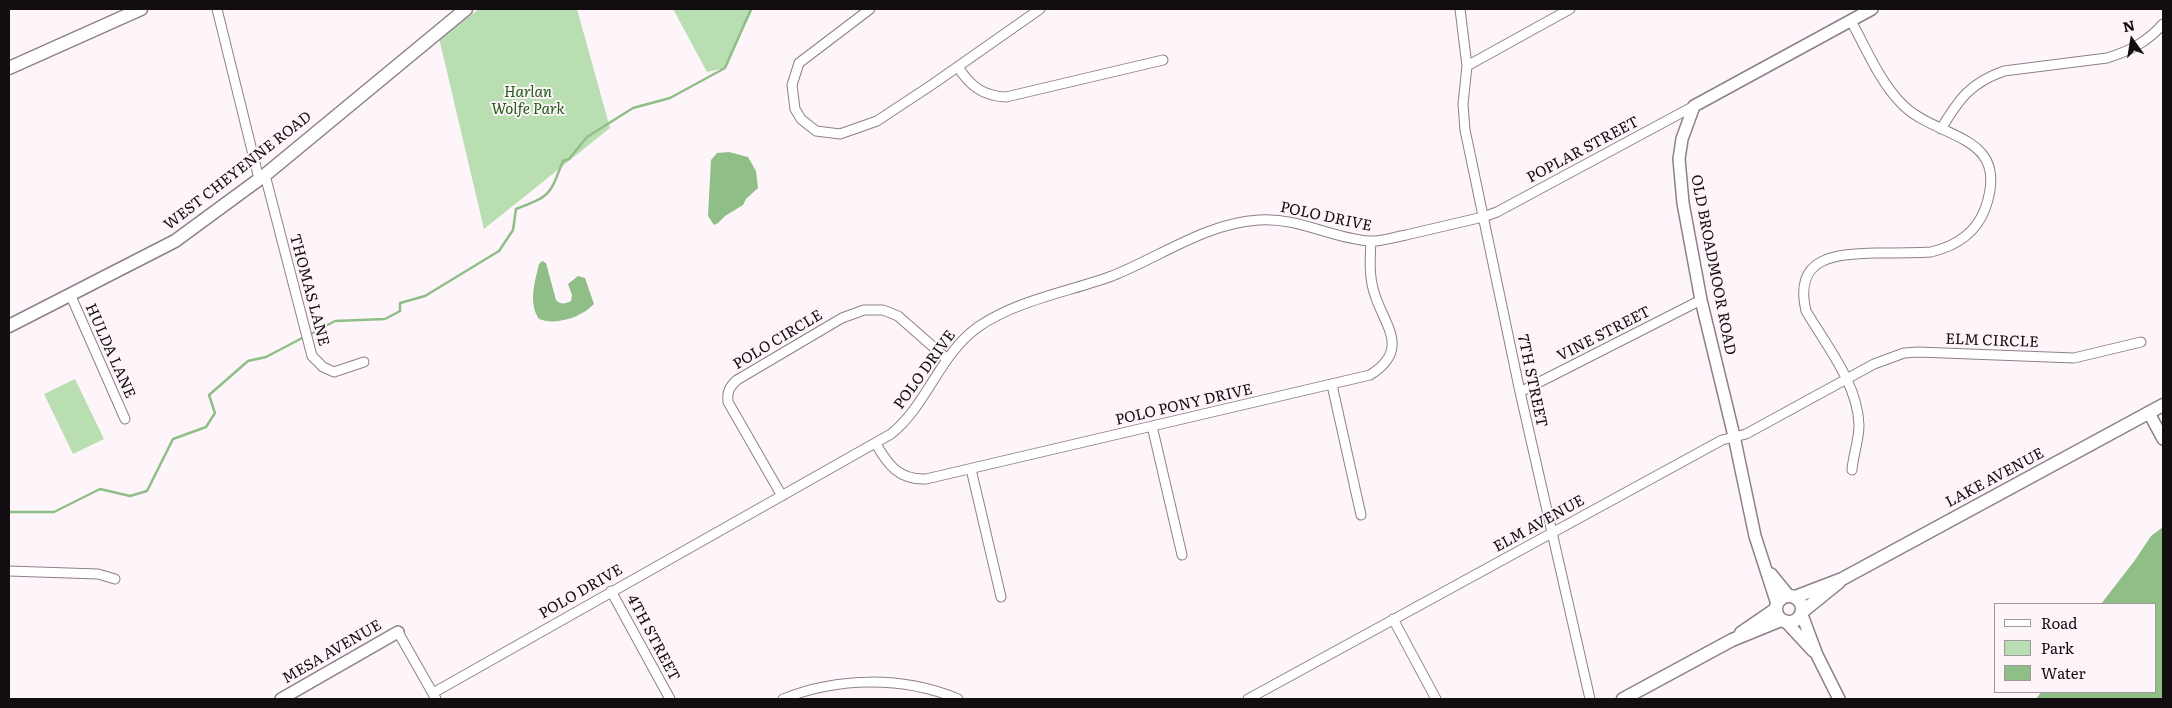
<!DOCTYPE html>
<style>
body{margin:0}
#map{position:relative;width:2172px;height:708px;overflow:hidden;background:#fef5fb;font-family:Literata,serif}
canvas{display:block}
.frame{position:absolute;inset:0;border:10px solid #120d11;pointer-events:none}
.legend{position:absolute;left:1994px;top:603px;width:162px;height:90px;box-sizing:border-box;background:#fef5fb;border:1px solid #a0989d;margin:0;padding:6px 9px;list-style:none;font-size:15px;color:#120d11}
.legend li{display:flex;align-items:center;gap:10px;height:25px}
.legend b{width:25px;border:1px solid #a0989d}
.north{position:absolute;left:2107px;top:15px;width:50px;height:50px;-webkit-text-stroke:4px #fef5fb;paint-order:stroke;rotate:347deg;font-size:14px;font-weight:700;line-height:20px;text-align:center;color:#120d11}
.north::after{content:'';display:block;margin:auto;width:18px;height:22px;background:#120d11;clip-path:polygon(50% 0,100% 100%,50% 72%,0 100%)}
</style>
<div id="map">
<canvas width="2172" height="708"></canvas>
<div class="frame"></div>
<ul class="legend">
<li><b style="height:6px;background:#fff"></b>Road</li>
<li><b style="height:14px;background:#b9deb2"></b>Park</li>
<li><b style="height:14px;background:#8fbf87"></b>Water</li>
</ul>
<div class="north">N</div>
</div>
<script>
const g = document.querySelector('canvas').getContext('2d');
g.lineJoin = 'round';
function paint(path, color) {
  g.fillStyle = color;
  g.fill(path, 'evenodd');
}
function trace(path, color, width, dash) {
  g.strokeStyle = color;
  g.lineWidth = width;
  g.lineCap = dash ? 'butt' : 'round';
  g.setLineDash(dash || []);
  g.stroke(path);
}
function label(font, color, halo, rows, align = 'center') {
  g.font = font + ' Literata,serif';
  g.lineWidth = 4;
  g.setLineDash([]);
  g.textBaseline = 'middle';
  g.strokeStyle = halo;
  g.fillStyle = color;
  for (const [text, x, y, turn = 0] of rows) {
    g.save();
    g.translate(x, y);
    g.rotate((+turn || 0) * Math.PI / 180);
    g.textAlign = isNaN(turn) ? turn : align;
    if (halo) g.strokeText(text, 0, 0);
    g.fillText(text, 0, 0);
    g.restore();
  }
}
paint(new Path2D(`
 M479,9H577L610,128L484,229L439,38Z
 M673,9H753L725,68L707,72Z
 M75,379L104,439L73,454L44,394Z`), '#b9deb2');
paint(new Path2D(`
 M729,152L748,157L756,171L758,188L746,199L743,205L725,216L718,223L714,225L708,216L711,160L717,153Z
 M542,261L546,263L556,300C561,305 565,304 571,301L572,295L568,284L578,276L585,278L594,304C582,317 556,326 539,319C528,303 535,281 539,264Z
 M2163,527V699H2036L2041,692H2156V604H2101L2135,560L2151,536Z`), '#8fbf87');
trace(new Path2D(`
 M309,335L335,321L385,319L400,311V303L425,296L499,251L513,230L516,209C552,195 549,196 563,161L569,159L587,137L633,108L670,98L725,68L751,9
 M9,512H54L100,489L130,496L147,491L173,439L206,427L215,413L209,395L248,361L266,357L304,337`), '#8fbf87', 2.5);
const minor = new Path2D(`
 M217,9L259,179
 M870,9L799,63L792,85L795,109L801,119L816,131L840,134L877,121L933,84L1040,9
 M1460,9L1467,66L1463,104L1465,130L1520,392L1590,699
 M1851,21C1866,48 1879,80 1900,102C1935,141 2013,131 1985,209C1976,233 1956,246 1931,252C1913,253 1895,253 1877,253C1836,254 1793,256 1806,311C1826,345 1858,384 1859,425C1859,441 1853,455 1852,470
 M1467,66L1570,9
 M958,67C970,86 983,96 1006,97L1163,60
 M1941,129C1959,99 1970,83 2004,71L2107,58C2130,51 2147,42 2163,24
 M265,175L312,356L323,367L334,372L364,362
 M70,294L125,419
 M1332,385L1361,515
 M1520,392L1701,300
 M1152,426L1182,555
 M876,444C888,465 899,480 926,479L1370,375C1412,349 1383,324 1374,292C1369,276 1370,259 1371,241
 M971,469L1001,597
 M782,496L728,402C727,392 729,387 737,380L842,318L864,310H883L898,316L947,359
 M9,571L98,574L115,579
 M611,591L670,699
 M1393,619L1436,699
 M398,632L436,699
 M433,693L891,434C928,404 939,355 978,327C1017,300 1068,292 1112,276C1160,257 1206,223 1259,220C1298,217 1331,238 1369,241C1381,242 1394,237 1406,235C1432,229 1457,223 1483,217L1497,212L1694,106
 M783,699C837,677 903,676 958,699
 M1248,699L1722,440L1746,434L1874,364L1904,353L1918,352L2074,358L2141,342`);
const tertiary = new Path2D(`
 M2149,413L2163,439
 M1771,574L1789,596
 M1777,604L1755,536L1734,436L1701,300L1683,203L1679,159L1682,139L1694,106L1872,9
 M1802,615L1817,655L1839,699
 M1787,623L1813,651
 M281,699L398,632`);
const secondary = new Path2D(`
 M9,68L141,9
 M9,326L175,241L265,175L466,9
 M1776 609a13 13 0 1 1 26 0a13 13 0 1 1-26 0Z
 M1795,597L1842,579L2163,405
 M1802,612L1839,582
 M1741,633L1776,609
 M1623,699L1732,640L1781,620`);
trace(minor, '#8e808a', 11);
trace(tertiary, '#8e808a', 14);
trace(secondary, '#8e808a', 15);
trace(minor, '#fff', 9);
trace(tertiary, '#fff', 11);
trace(secondary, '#fff', 12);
label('italic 15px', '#1b5b0e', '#fef5fb', [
 ["Harlan",528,93],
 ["Wolfe Park",528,110]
]);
label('15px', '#120d11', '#fef5fb', [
 ["POPLAR STREET",1583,150,-28],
 ["WEST CHEYENNE ROAD",238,171,-38],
 ["POLO DRIVE",1326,217,12],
 ["OLD BROADMOOR ROAD",1713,265,79],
 ["THOMAS LANE",309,290,75],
 ["VINE STREET",1604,334,-27],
 ["POLO CIRCLE",778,340,-31],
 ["ELM CIRCLE",1992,341,2],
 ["HULDA LANE",110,351,66],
 ["POLO DRIVE",925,370,-54],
 ["7TH STREET",1532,381,78],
 ["POLO PONY DRIVE",1184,405,-13],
 ["LAKE AVENUE",1995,478,-28],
 ["ELM AVENUE",1539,524,-29],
 ["POLO DRIVE",581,592,-30],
 ["4TH STREET",653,638,62],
 ["MESA AVENUE",332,652,-30]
]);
</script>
